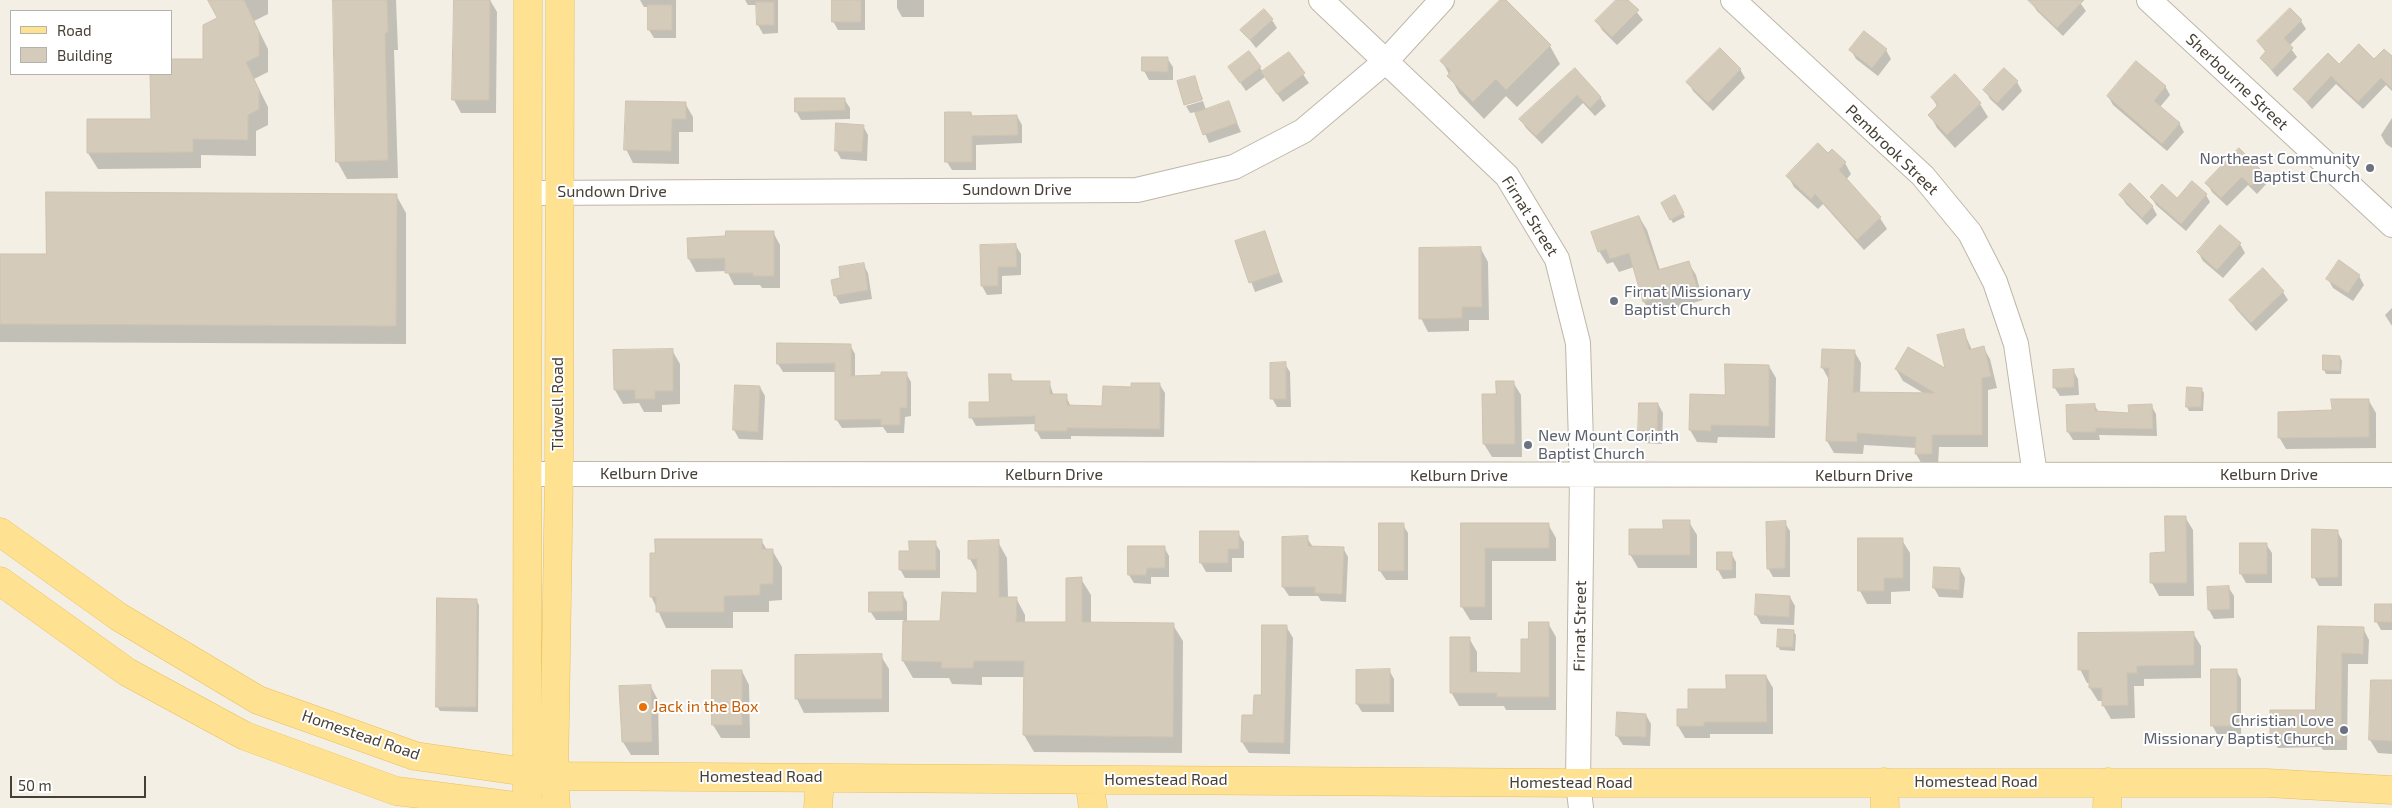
<!DOCTYPE html>
<style>
body{margin:0}
#map{position:relative;width:2392px;height:808px;overflow:hidden;background:#f3efe5;font-family:"Exo 2",sans-serif}
canvas{display:block}
.legend{position:absolute;left:10px;top:10px;width:162px;height:65px;box-sizing:border-box;background:#fff;border:1px solid #b5b2ae;margin:0;padding:6px 9px;list-style:none;font-size:15px;color:#463f34}
.legend li{display:flex;align-items:center;gap:10px;height:25px}
.legend b{width:25px;border:1px solid #b5b2ae}
.scale{position:absolute;left:10px;top:776px;width:136px;height:22px;box-sizing:border-box;border:2px solid #463f34;border-top:0;padding-left:6px;font-size:15px;line-height:18px;white-space:nowrap;color:#463f34;-webkit-text-stroke:4px #fff;paint-order:stroke}
</style>
<div id="map">
<canvas width="2392" height="808"></canvas>
<ul class="legend">
<li><b style="height:6px;background:#ffe192"></b>Road</li>
<li><b style="height:14px;background:#d5cbba"></b>Building</li>
</ul>
<div class="scale">50 m</div>
</div>
<script>
const g = document.querySelector('canvas').getContext('2d');
g.lineJoin = 'round';
function paint(path, color) {
  g.fillStyle = color;
  g.fill(path, 'evenodd');
}
function trace(path, color, width, dash) {
  g.strokeStyle = color;
  g.lineWidth = width;
  g.lineCap = dash ? 'butt' : 'round';
  g.setLineDash(dash || []);
  g.stroke(path);
}
function label(font, color, halo, rows, align = 'center') {
  g.font = font + ' "Exo 2",sans-serif';
  g.lineWidth = 4;
  g.setLineDash([]);
  g.textBaseline = 'middle';
  g.strokeStyle = halo;
  g.fillStyle = color;
  for (const [text, x, y, turn = 0] of rows) {
    g.save();
    g.translate(x, y);
    g.rotate((+turn || 0) * Math.PI / 180);
    g.textAlign = isNaN(turn) ? turn : align;
    if (halo) g.strokeText(text, 0, 0);
    g.fillText(text, 0, 0);
    g.restore();
  }
}
paint(new Path2D(`
 M209,0H268V14L254,21L268,49V72L254,79L268,107V125L256,131V156L201,155V168L98,169L88,153L153,120L152,74H171L204,60L219,19Z
 M334,0H396L398,50H394L398,178L347,179L337,161Z
 M455,0H490L497,12L496,113H461L454,100Z
 M640,0H676V38H654L649,30V7H644Z
 M745,0H778V33L763,34L758,25V5H748Z
 M833,0H865V30H838L833,21Z
 M897,0H924V17H902L897,8Z
 M1502,0L1550,46L1560,64L1517,107L1506,96L1484,119L1459,93L1442,61Z
 M1617,0H1627L1643,20L1617,45L1602,30L1597,21Z
 M2035,0H2078L2086,11L2063,36L2037,11L2032,3Z
 M1272,20L1277,28L1256,48L1242,30Z
 M2301,21L2306,29L2289,46L2297,57L2277,77L2261,58L2266,53L2259,42Z
 M1864,33L1886,50L1891,59L1878,76L1856,59L1851,50Z
 M1249,53L1263,72L1289,54L1309,83L1283,102L1265,77L1246,91L1230,68Z
 M1167,58L1173,67V80H1149L1144,71Z
 M2392,58V91L2386,85L2363,109L2336,84L2312,109L2295,89L2339,66Z
 M1740,69L1745,78L1713,111L1693,91L1688,82Z
 M1575,70L1600,97L1606,106L1595,116L1583,103L1542,144L1526,128L1521,120Z
 M1955,76L1980,104L1988,117L1955,148L1937,128L1930,115L1938,108L1932,97Z
 M1194,78L1203,99L1185,103V105L1179,82Z
 M2017,82L2022,91L2003,111L1990,99L1985,90Z
 M2165,86L2170,95L2160,107L2179,123L2184,132L2167,151L2113,105L2108,96Z
 M844,99L850,108V119L801,120L796,111Z
 M1203,101L1206,110L1228,102L1241,132L1209,143L1196,112L1190,113L1186,106Z
 M685,103L693,117V132H679V164L633,163L626,149Z
 M971,113L973,118L1017,116L1022,125V143L976,145V170H952L947,162Z
 M2392,118V148L2386,144L2381,135Z
 M863,126L868,135L867,161L841,159L836,150Z
 M2239,150L2263,173L2268,182L2257,194L2248,185L2227,206L2212,192L2207,183Z
 M1828,154L1845,163L1851,174L1846,180L1880,218L1887,229L1864,250L1823,204L1818,209L1794,187L1788,176Z
 M396,195L406,213V344L0,342V255L47,256Z
 M2120,195L2152,206L2157,215L2147,225L2126,204Z
 M2206,195L2210,202L2186,231L2156,205L2152,198L2177,200Z
 M1675,197L1685,217L1673,223L1662,203Z
 M1639,217L1647,230L1660,270L1688,262L1696,275L1703,300L1652,315L1644,302L1634,267L1619,272L1613,262L1607,264L1599,251Z
 M773,232L780,245V288H762L760,285H734L727,271L696,272L689,259V239Z
 M1264,233L1283,282L1255,292L1236,242Z
 M2240,244L2245,253L2223,278L2203,261L2198,252Z
 M1016,246L1021,254V275L1002,276V294L987,295L982,286Z
 M1481,249L1488,262L1489,320H1469V331L1428,332L1421,318Z
 M863,264L868,273L872,299L840,304L835,295Z
 M2359,276L2364,285L2353,301L2333,288L2328,279Z
 M2283,292L2288,300L2256,331L2236,309L2231,300Z
 M2392,308V326L2385,315Z
 M1963,330L1972,350L1983,347L1990,359L1997,388L1988,390V447H1939L1938,466H1923L1916,454L1917,448L1864,445L1863,454L1834,453L1827,441L1829,380L1822,367L1854,351L1861,363L1860,393L1925,394L1903,381L1896,369L1947,371Z
 M850,345L855,354V377L906,373L911,382V416L905,417L904,433H887L883,427L842,428L836,419V372H783L778,364Z
 M672,350L680,364V404L662,405V412H644L639,403L623,404L615,390L614,351Z
 M2340,357L2342,361L2341,374H2326L2324,370Z
 M1285,364L1290,372L1291,407H1277L1272,398Z
 M1769,366L1776,378L1775,438L1718,437L1717,443L1697,442L1690,430L1726,397Z
 M2073,370L2078,379L2079,395L2060,396L2054,387Z
 M1010,376L1014,382H1049L1054,396H1066L1071,407H1104L1132,388L1160,385L1165,393L1164,437L1071,436V439H1041L1036,430V424L976,426L971,417L990,403Z
 M1513,382L1521,395L1522,457H1492L1484,444L1497,395Z
 M760,387L765,396L763,440L739,439L734,430Z
 M2201,389L2204,393L2203,411H2189L2187,407Z
 M2369,401L2376,413V448L2286,449L2279,437L2333,411Z
 M1658,404L1663,413L1662,444L1644,443L1639,435Z
 M2151,405L2156,414L2157,436L2099,435L2100,440H2073L2068,432L2095,406L2099,413L2130,414Z
 M2185,517L2193,530L2194,596H2159L2152,583Z
 M1689,522L1697,535V568H1638L1630,554L1664,530Z
 M1785,523L1790,531V577H1773L1768,568Z
 M1462,524H1548L1556,538V561H1492V620H1470L1462,607Z
 M1403,525L1408,533V580H1386L1380,571Z
 M2337,531L2342,540V586H2319L2314,577Z
 M1238,533L1244,542V558H1232V572H1206L1201,563Z
 M1307,538L1313,547L1343,548L1348,557L1346,602L1321,601L1318,596H1289L1283,587Z
 M761,540L767,550H772L782,567V600L769,601V612H733V628H666L651,596Z
 M1902,540L1910,553V591L1891,592V604H1867L1860,591Z
 M998,542L1007,558L1008,598H1016L1025,615V623L1068,624L1081,579L1091,595V624L1173,625L1183,641L1182,753L1034,752L1024,735L1025,677H982V685L952,684L949,678H913L903,661L904,620H876L870,611L902,593L907,602V622H941L979,595L978,574L970,559Z
 M935,543L940,551V578H905L900,569L910,552Z
 M2241,544H2266L2272,553V583H2246L2241,574Z
 M1164,547L1169,556V577H1151V584L1134,583L1129,575Z
 M1731,553L1736,562V578L1723,579L1718,570Z
 M1936,568L1960,569L1965,578L1963,598L1939,597L1934,588Z
 M2229,588L2234,596V618L2214,619L2209,610Z
 M1790,597L1795,606L1794,625L1761,624L1756,615Z
 M476,600L479,605L478,712L440,711L437,706Z
 M2392,605V630H2381L2376,621Z
 M1548,623L1556,637V710H1506L1504,706H1459L1451,692L1469,638L1477,652V674H1523L1530,640Z
 M1286,626L1293,638L1290,754L1249,753L1242,742L1262,696Z
 M2320,627L2363,628L2369,640L2368,664H2348L2347,750H2323L2321,747L2278,748L2271,737L2316,711Z
 M1793,631L1796,635L1795,651L1780,650L1778,646Z
 M2193,633L2201,646V678L2144,679V686H2134L2135,718L2111,719L2103,705V701H2098L2090,688V683H2087L2080,669Z
 M796,656H881L889,669V712L804,713L797,699Z
 M1389,670L1394,679V712H1362L1357,704Z
 M2236,670L2241,679V734H2217L2212,725Z
 M742,671L749,685L750,738H721L713,725Z
 M1766,676L1773,688V734H1710V738H1685L1678,726V710H1690L1728,691Z
 M2392,681V754L2378,753L2370,740Z
 M651,687L658,700L659,755H631L623,742Z
 M1646,715L1651,724L1650,746L1623,745L1617,736Z`), '#0003');
const building = new Path2D(`
 M208,0H244L259,32V56L246,62L259,90V109L248,115V140L193,139V152L87,153V119H151L150,74H171V59H203V25L217,18Z
 M333,0H387L388,32L385,33L388,160L336,162Z
 M454,0H490L489,100H452Z
 M832,0H861V22H832Z
 M1500,0H1506L1551,45L1506,90L1496,79L1473,102L1447,76L1451,71L1440,61Z
 M1616,0H1628L1639,10L1612,37L1595,21Z
 M2028,0H2084L2057,28Z
 M756,2H774V25H757Z
 M648,5H672V30H648Z
 M2290,8L2302,20L2284,38L2293,48L2272,70L2260,58L2266,51L2257,41Z
 M1264,9L1273,19L1250,40L1240,30Z
 M1864,31L1887,49L1872,68L1849,50Z
 M2359,44L2374,59L2384,49L2392,56V89L2381,78L2358,102L2331,76L2307,102L2293,89L2328,53L2339,64Z
 M1720,48L1741,69L1708,103L1686,82Z
 M1249,51L1261,67L1240,83L1228,67Z
 M1289,52L1305,73L1277,94L1261,72Z
 M1142,57H1168V72L1142,71Z
 M2136,61L2166,86L2154,101L2180,123L2162,144L2107,96Z
 M1575,68L1601,97L1590,108L1577,95L1536,136L1519,119Z
 M2004,68L2018,81L1997,103L1983,90Z
 M1955,74L1981,103L1947,135L1928,115L1938,105L1931,97Z
 M1195,76L1202,100L1184,105L1177,81Z
 M795,98H845V110L795,112Z
 M626,101L686,102V119H672L671,151L624,150Z
 M1229,101L1237,123L1203,135L1195,113Z
 M945,112H971V116L1017,115L1018,135L972,136V162H945Z
 M836,123L864,125L862,152L835,151Z
 M1818,143L1828,153L1832,149L1846,162L1839,170L1881,217L1857,240L1815,194L1811,199L1786,176Z
 M2239,148L2264,173L2251,186L2242,177L2221,198L2205,183Z
 M2192,181L2207,194L2181,224L2150,197L2162,184L2177,198Z
 M2130,183L2153,206L2142,218L2119,195Z
 M46,192L397,194L396,326L0,324V254H46Z
 M1675,195L1684,213L1670,220L1661,203Z
 M1639,216L1658,270L1689,261L1697,287L1643,302L1629,253L1610,259L1606,249L1598,252L1591,232Z
 M2220,225L2241,243L2217,270L2197,252Z
 M726,231H774V276H753V273H725V258L688,259L687,238L725,236Z
 M1265,231L1279,273L1249,283L1235,241Z
 M1016,244L1017,267H998V286H981L980,245Z
 M1481,247L1482,307H1462V318L1419,319V248Z
 M2339,260L2360,275L2348,293L2326,279Z
 M864,263L868,290L834,296L831,280L840,278L839,267Z
 M2263,268L2284,291L2251,323L2229,300Z
 M1964,329L1969,350L1984,346L1991,376L1982,378V435H1932V454H1915L1916,437L1857,433V442L1826,441L1829,368H1821L1822,349L1855,350L1853,392L1935,393L1895,369L1908,347L1945,368L1937,335Z
 M777,343L851,344V376L881,375V372H907V408H900V425H881V419L835,420V363L777,364Z
 M673,349V391H655V399H635V390H614L613,350Z
 M2323,355L2340,356V371L2323,370Z
 M1286,362V399H1270V363Z
 M1725,364L1769,365V426L1711,425V431L1689,430L1690,394L1725,395Z
 M2074,369V387L2053,388V370Z
 M989,374H1011V381H1050V394H1067V405L1102,406L1103,386L1131,387V383H1160V429L1067,428V431H1035V416L969,418V402H989Z
 M1496,381H1514L1515,444H1483L1482,394H1496Z
 M735,385L760,386L758,432L733,430Z
 M2187,387L2202,388L2201,407H2186Z
 M2331,399H2369V437L2278,438V412L2332,410Z
 M1639,403H1658L1657,436L1638,435Z
 M2095,404V411L2129,413L2128,405L2152,404L2153,429L2096,428V432H2067L2066,405Z
 M2165,516H2186L2187,583H2150V553L2165,552Z
 M1663,520H1690V555H1629V529H1663Z
 M1786,521L1785,568L1767,569L1766,522Z
 M1379,523H1404V571H1379Z
 M1461,523H1549V548H1485V607H1461Z
 M2312,529L2338,530V577L2312,578Z
 M1200,531H1239V549H1228V563H1200Z
 M1308,536V546L1344,547L1342,594L1315,593V587H1282V537Z
 M1858,538H1903V578H1884V591H1858Z
 M655,539H762V549H773V584H760V595L724,596V612H656V597H650V553H655Z
 M999,540V597H1017L1016,622H1066V578L1082,577V622L1174,623L1173,737L1023,735L1024,661H974L973,668H941L942,662L902,661L903,621H940L942,592L977,593V559H968V541Z
 M909,541H936V570H899V551H909Z
 M2240,543H2267V574H2240Z
 M1128,546H1165V568H1147L1146,575H1128Z
 M1717,552H1732V570H1717Z
 M1934,567L1960,568L1959,590L1933,588Z
 M2229,586L2230,609L2208,610L2207,587Z
 M869,592H903V611L869,612Z
 M1756,594L1790,596L1789,617L1755,615Z
 M437,598L477,599L476,707H436Z
 M2375,604H2392V622H2375Z
 M1529,622H1549V697H1497V693H1450V637H1470V672L1521,673V639H1528Z
 M1262,625H1287L1284,743L1241,742L1242,715H1253L1254,695H1261Z
 M2318,626L2364,627L2363,654L2342,653L2341,740H2315V737H2270V710H2315Z
 M1778,629L1794,630L1793,647H1777Z
 M2194,632V665L2137,666V673H2127L2128,705L2102,706V688H2089V670H2078V633Z
 M882,654V699H795V655Z
 M1390,669V704H1356V670Z
 M2211,669H2237V726H2211Z
 M712,670H742V725H712Z
 M1726,675H1766L1767,722H1704V726H1677V709H1688V689H1726Z
 M2371,680H2392V741L2369,740Z
 M651,685L652,742H622L619,686Z
 M1617,712L1646,714V737L1616,736Z`);
paint(building, '#d5cbba');
trace(building, '#d0c3ad', 1);
const minor = new Path2D(`
 M1321,0L1507,176L1557,259L1578,343L1582,476L1578,783L1581,808
 M1733,0L1923,176L1970,233L1995,282L2016,344L2035,475
 M2149,0L2392,225
 M529,193L1137,190L1234,167L1303,131L1387,60L1442,0
 M527,474L2392,475`);
const major = new Path2D(`
 M0,532L119,617L258,700L415,756L554,776L1578,783H2267L2392,790
 M0,581L127,672L245,736L396,791L531,808
 M1089,780L1093,808
 M1884,782L1885,808
 M527,808L528,0
 M556,808L554,776L559,473L560,0
 M818,808L820,778
 M2107,808L2108,782`);
trace(minor, '#bfb7a7', 26);
trace(major, '#e9c05d', 29);
trace(minor, '#fff', 24);
trace(major, '#ffe192', 28);
for (const [x, y, r, color] of [
 [2370,168,5,"#6b7280"],
 [1614,301,5,"#6b7280"],
 [1528,445,5,"#6b7280"],
 [643,707,5,"#e8710a"],
 [2344,730,5,"#6b7280"]
]) {
  const dot = new Path2D();
  dot.arc(x, y, r, 0, 2 * Math.PI);
  g.fillStyle = color;
  g.fill(dot);
  trace(dot, '#fff', 2);
}
label('16px', '#463f34', '#fff', [
 ["Sherbourne Street",2237,82,43],
 ["Pembrook Street",1892,150,44],
 ["Sundown Drive",1017,190],
 ["Sundown Drive",612,192],
 ["Firnat Street",1530,216,58],
 ["Tidwell Road",558,404,-90],
 ["Kelburn Drive",649,474],
 ["Kelburn Drive",1054,475],
 ["Kelburn Drive",2269,475],
 ["Kelburn Drive",1459,476],
 ["Kelburn Drive",1864,476],
 ["Firnat Street",1580,626,-89],
 ["Homestead Road",361,735,19],
 ["Homestead Road",761,777],
 ["Homestead Road",1166,780],
 ["Homestead Road",1976,782],
 ["Homestead Road",1571,783]
]);
label('16px', '#5b616d', '#fff', [
 ["Northeast Community",2360,159],
 ["Baptist Church",2360,177],
 ["Firnat Missionary",1624,292,"left"],
 ["Baptist Church",1624,310,"left"],
 ["New Mount Corinth",1538,436,"left"],
 ["Baptist Church",1538,454,"left"],
 ["Christian Love",2334,721],
 ["Missionary Baptist Church",2334,739]
], 'right');
label('16px', '#c56008', '#fff', [
 ["Jack in the Box",653,707]
], 'left');
</script>
